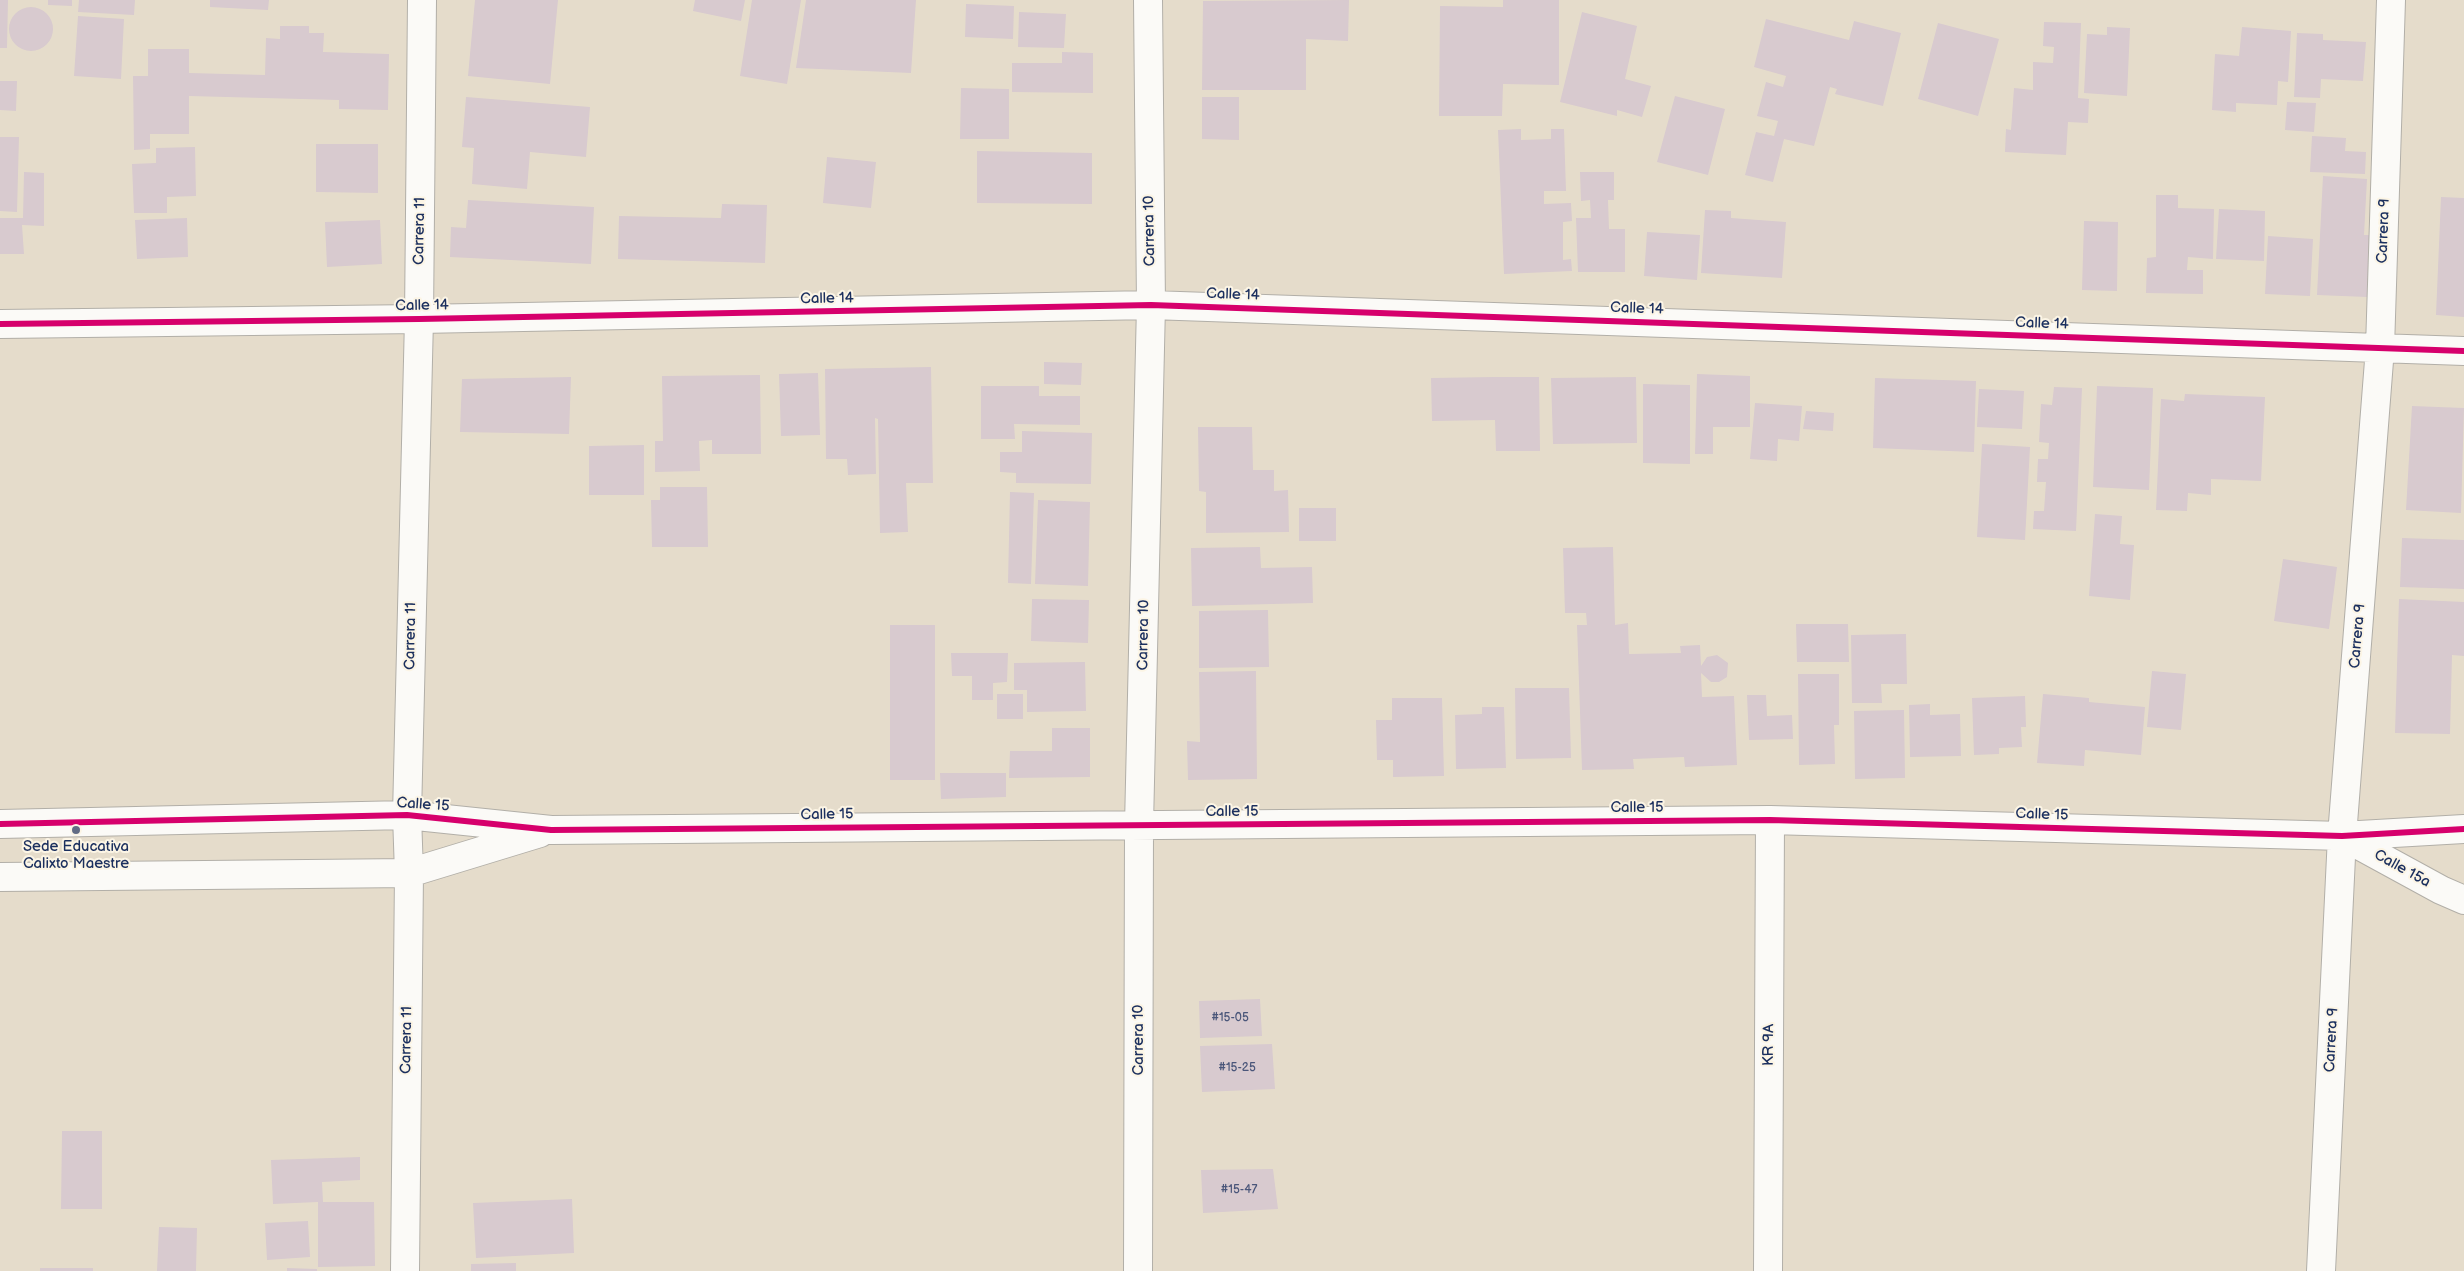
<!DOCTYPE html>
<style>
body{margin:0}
canvas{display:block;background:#e5dccb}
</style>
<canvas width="2464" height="1271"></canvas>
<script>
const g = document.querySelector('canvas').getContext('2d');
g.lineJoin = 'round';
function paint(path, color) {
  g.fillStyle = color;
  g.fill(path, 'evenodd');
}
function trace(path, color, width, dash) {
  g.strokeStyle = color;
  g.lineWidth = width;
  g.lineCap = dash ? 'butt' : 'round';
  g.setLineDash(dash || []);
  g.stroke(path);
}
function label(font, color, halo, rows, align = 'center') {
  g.font = font + ' "Balsamiq Sans",sans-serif';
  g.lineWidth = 4;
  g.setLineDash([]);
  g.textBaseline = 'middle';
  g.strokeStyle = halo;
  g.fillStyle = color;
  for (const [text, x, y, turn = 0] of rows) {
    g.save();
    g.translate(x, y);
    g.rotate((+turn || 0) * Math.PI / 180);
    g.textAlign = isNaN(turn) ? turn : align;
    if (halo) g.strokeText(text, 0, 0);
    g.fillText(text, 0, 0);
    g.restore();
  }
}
paint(new Path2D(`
 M0,0H8L7,48H0Z
 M48,0H72V6L48,5Z
 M79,0H135L134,15L78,12Z
 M210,0H269L268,10L210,7Z
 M475,0H558L550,84L468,76Z
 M695,0H745L741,21L693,11Z
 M752,0H801L787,84L740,76Z
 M806,0H916L911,73L796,68Z
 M1349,0L1348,41L1306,39V90H1202L1203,1Z
 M1503,0H1559V85L1503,84L1502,116H1439L1440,6L1503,7Z
 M966,4L1014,6L1013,39L965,37Z
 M9 29a22 22 0 1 1 44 0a22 22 0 1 1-44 0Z
 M1019,12L1066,14L1064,48L1018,47Z
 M1582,12L1637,26L1625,79L1651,86L1642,117L1617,110V116L1560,102Z
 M78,16L124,19L121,79L74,76Z
 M1766,19L1849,40L1854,21L1901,33L1883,106L1835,94L1837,89L1830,87L1814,146L1784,139L1773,182L1745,175L1756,132L1774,136L1778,121L1757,116L1766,82L1783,87L1786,76L1754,67Z
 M2044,22L2081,23L2078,98L2089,99L2088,123L2068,122L2066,155L2005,152L2006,129L2011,130L2014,88L2033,90V62L2053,63L2054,47L2043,46Z
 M1938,23L1999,39L1978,116L1918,99Z
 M280,26H309V33H324L323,52L389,54L388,110L339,109V100L189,96V134H150V149L134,150L133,76H148V49H189V73L265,75L266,38L280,39Z
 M2107,27L2130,28L2127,96L2084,93L2087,34L2107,35Z
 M2242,27L2291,31L2288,82L2278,81L2277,105L2236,103V112L2212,110L2215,54L2239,56Z
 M2297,33L2323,34V40L2366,42L2363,81L2321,79L2320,98L2294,97Z
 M1062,52L1093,53V93L1012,92V63H1062Z
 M0,81H17L16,111L0,110Z
 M961,88L1009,89V139H960Z
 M1675,96L1725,109L1708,175L1657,162Z
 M466,97L590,107L586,157L530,152L527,189L472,184L474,148L462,147Z
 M1202,97H1239V140L1202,139Z
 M2287,102L2316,103L2314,132L2285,130Z
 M1521,129V140L1551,139V129H1564L1566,191H1544V204L1571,203L1572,221L1563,222V260L1571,259L1572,271L1504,274L1498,130Z
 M2312,136L2346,138L2345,151L2366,152L2365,174L2310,172Z
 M0,137H19L17,212L0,211Z
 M316,144H378V193L316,192Z
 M195,147L196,196L167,197V213H134L132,164L156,163V148Z
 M977,151L1092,153V204L977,203Z
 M827,157L876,162L871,208L823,203Z
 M24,172L44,173V226L22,225L24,254H0V218H23Z
 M1580,172H1614V200H1608L1609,229H1625V272H1578L1576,218H1591L1590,200L1581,201Z
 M2323,176L2367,179L2364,235H2370L2367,297L2317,295Z
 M2156,195H2178V208L2214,209L2213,259L2188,257L2187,270H2203V294L2146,293L2147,258L2156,257Z
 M2441,197L2464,198V317L2436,315Z
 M468,200L594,207L591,264L450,257L451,227L466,228Z
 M722,204L767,205L765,263L618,259L619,216L721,218Z
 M2219,209L2265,211L2264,261L2216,259Z
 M1705,210L1731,211V218L1786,222L1782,278L1701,273Z
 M187,218L188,257L137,259L135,220Z
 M380,220L382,264L327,267L325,222Z
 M2084,221L2118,222L2117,291L2082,290Z
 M1647,232L1700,235L1697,280L1644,276Z
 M2268,236L2313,239L2310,296L2265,294Z
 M1044,362L1082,363L1081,385L1044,384Z
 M931,367L933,483H906L908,532L880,533L878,419L875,418L876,474L848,475L847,459H826L825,369Z
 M818,373L820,435L781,436L779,374Z
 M1697,374L1750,376V427H1713V454H1695Z
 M760,375L761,454H712V440L699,441L700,471L655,472V441H663L662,376Z
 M571,377L569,434L460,432L462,379Z
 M1494,377H1539L1540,451H1496L1495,420L1432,421L1431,378Z
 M1636,377L1637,443L1553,444L1551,378Z
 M1875,378L1976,381L1974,452L1873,448Z
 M1643,384L1690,385V464L1643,463Z
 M981,386H1039V396H1080V425L1014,424L1015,439H981Z
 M2097,386L2153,388L2149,490L2093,487Z
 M2054,387L2082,388L2076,531L2033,529L2034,511H2044L2046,482H2037L2038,459H2048L2049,443L2039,442L2041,404L2052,405Z
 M1979,389L2024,391L2022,429L1977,427Z
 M2185,394L2265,397L2261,481L2211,479V495L2188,493L2187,511L2156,510L2161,399L2184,401Z
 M1755,403L1802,406L1799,441L1778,439L1777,461L1750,459Z
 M2412,406L2464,408L2461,513L2406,510Z
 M1806,411L1834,413L1833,431L1803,429Z
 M1198,427H1252L1253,470H1274V491L1288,490L1289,532L1206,533V492L1199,491Z
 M1022,431L1092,433L1091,484L1016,483V473L1000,472V452H1022Z
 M1982,444L2030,447L2025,540L1977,537Z
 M644,445V495H589V446Z
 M660,487H707L708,547H652L651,500H660Z
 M1010,492L1034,493L1031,584L1008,583Z
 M1038,500L1090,502L1088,586L1035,584Z
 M1299,508H1336V541H1299Z
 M2095,514L2122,516L2120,544L2134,545L2130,600L2089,596Z
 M2402,538L2464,540V589L2400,587Z
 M1260,547L1261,568L1312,567L1313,603L1192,606L1191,548Z
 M1613,547L1615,625L1628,623L1629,654L1681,653L1680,646L1700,645L1701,666L1707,657L1717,655L1728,663L1727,677L1719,682H1711L1701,673L1702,697L1734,696L1737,765L1685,767L1684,757L1633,759L1634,769L1582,770L1577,625H1587L1586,613H1565L1563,548Z
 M2283,559L2337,567L2329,629L2274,621Z
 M1032,599L1089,600L1088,643L1031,641Z
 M2399,599L2464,602V656L2452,655L2450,734L2395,733Z
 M1268,610L1269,667L1199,668V611Z
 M1796,624H1848L1849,662H1797Z
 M890,625H935V780H890Z
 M1906,634L1907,684H1881L1882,703H1852L1851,635Z
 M951,653H1008L1007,682L993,683V700H972V676H952Z
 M1085,662L1086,711L1027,712V690H1014V663Z
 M1256,671L1257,779L1188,780L1187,741L1200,742L1199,672Z
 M2152,671L2186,674L2181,730L2147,727Z
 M1798,674H1839V725H1834L1835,764L1799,765Z
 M1515,688H1569L1571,758L1516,759Z
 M997,694H1023V719H997Z
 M2043,694L2089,698V702L2145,707L2141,755L2085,750L2084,766L2037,763Z
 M1747,695H1766L1767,716L1792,715L1793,739L1749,740Z
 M2025,696L2026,727H2021L2022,747L1999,748V754L1974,755L1972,698Z
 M1392,698H1442L1444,776L1393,777V760H1377L1376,720H1392Z
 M1930,704V715L1960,714L1961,756L1910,757L1909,705Z
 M1482,707H1504L1506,768L1456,769L1455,715L1482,714Z
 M1904,710L1905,778L1855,779L1854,711Z
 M1052,728H1090V777L1009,778L1010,751H1052Z
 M940,773H1006V797L941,799Z
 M1260,999L1262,1036L1200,1038L1199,1001Z
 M1272,1044L1275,1089L1202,1092L1200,1046Z
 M62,1131H102V1209H61Z
 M360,1157V1180L322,1182L323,1202H374L375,1266L318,1267V1202L273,1204L271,1160Z
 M1273,1169L1278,1209L1203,1213L1201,1170Z
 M572,1199L574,1253L476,1258L473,1203Z
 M308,1221L310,1257L267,1260L265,1223Z
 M159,1227L197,1228L196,1271H157Z
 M516,1263V1271H471V1264Z
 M40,1268H93V1271H40Z
 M287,1268L317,1269V1271H287Z`), '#d8cacf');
const minor = new Path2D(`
 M0,324L419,319L1151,305L2464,351
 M0,824L407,815L551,830L1770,820L2342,836L2464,829
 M2342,836L2441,890L2464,900
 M0,877L409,873L540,833
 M405,1271L409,873L407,815L419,319L422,0
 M1138,1271L1139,825L1151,305L1148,0
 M1768,1271L1770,820
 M2321,1271L2342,836L2380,348L2391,0`);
trace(minor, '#b2afa8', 30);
trace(minor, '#fbfaf7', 28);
trace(new Path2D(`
 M0,324L419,319L1151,305L2464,351
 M0,824L407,815L551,830L1770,820L2342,836L2464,829`), '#d6006c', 6);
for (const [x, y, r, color] of [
 [76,830,5,"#626c84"]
]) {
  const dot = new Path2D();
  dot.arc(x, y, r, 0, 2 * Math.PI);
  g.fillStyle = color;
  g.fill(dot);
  trace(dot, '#fcf5e5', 2);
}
label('12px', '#4a567a', null, [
 ["#15-05",1230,1018],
 ["#15-25",1237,1068],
 ["#15-47",1239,1190]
]);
label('15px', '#1b2f5e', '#fcf5e5', [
 ["Carrera 11",420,231,-89],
 ["Carrera 10",1150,231,-91],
 ["Carrera 9",2384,231,-88],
 ["Calle 14",1233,295,2],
 ["Calle 14",827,299,-1],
 ["Calle 14",422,306,-1],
 ["Calle 14",1637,309,2],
 ["Calle 14",2042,324,2],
 ["Carrera 10",1144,635,-89],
 ["Carrera 11",411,636,-89],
 ["Carrera 9",2358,636,-85],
 ["Calle 15",423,805,4],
 ["Calle 15",1637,808],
 ["Calle 15",1232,812],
 ["Calle 15",827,815,-1],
 ["Calle 15",2042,815,2],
 ["Calle 15a",2402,869,29],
 ["Carrera 11",407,1040,-89],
 ["Carrera 10",1139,1040,-90],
 ["Carrera 9",2332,1040,-87],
 ["KR 9A",1769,1045,-90]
]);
label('15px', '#1b2f5e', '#fcf5e5', [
 ["Sede Educativa",76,847],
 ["Calixto Maestre",76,864]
]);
</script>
